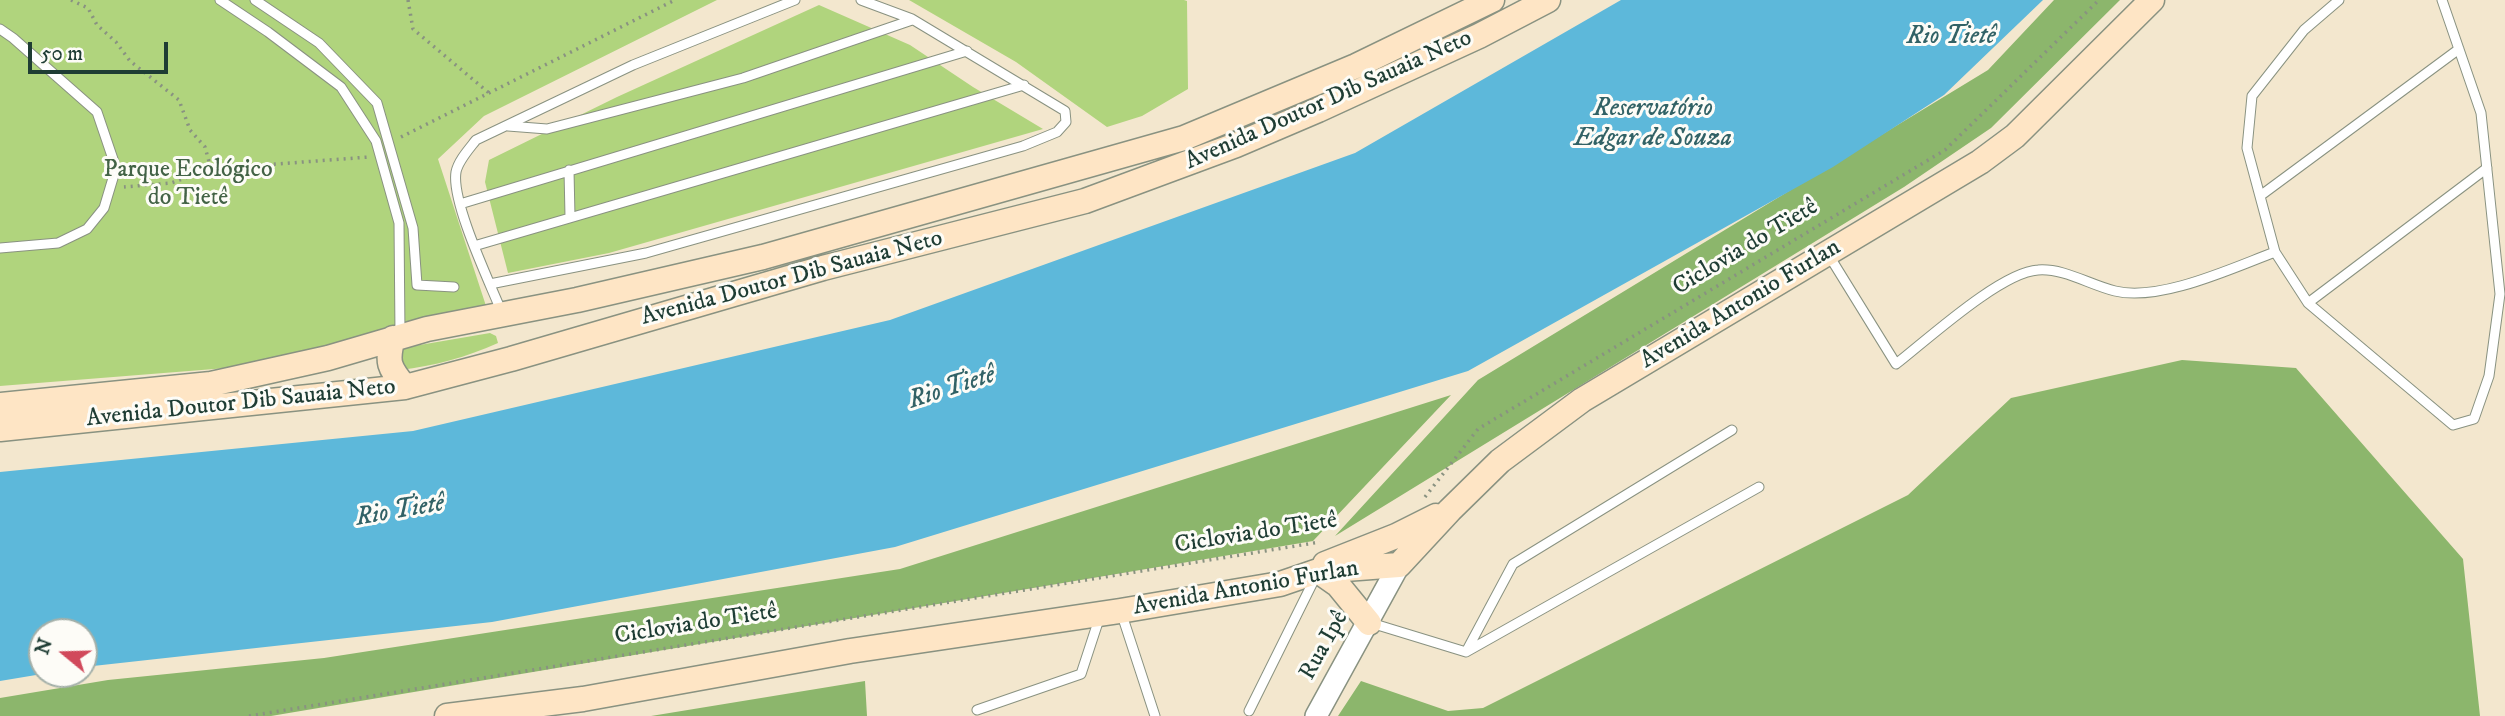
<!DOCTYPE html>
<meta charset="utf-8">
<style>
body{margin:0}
#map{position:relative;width:2505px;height:716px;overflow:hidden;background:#f3e7ce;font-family:"IM FELL DW Pica",serif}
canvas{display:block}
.north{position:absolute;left:28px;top:618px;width:70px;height:70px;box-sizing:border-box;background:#fdfcf7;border:2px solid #a4b0a9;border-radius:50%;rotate:289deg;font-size:19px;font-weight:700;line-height:28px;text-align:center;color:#1f3d34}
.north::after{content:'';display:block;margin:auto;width:24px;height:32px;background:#d1495b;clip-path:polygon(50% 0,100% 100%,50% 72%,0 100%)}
.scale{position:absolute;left:28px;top:42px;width:140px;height:32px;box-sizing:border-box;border:4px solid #1f3d34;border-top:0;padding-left:9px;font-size:21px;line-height:24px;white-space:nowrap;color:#1f3d34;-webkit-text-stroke:5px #fdfcf7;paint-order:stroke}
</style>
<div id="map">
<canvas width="2505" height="716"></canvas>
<div class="north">N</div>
<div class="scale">50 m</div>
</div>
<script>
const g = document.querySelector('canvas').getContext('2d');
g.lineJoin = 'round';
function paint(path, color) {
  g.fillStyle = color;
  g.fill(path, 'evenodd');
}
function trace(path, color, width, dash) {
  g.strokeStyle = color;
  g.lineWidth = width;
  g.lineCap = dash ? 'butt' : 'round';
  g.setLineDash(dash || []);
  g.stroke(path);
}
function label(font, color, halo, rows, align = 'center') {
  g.font = font + ' "IM FELL DW Pica",serif';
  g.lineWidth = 6;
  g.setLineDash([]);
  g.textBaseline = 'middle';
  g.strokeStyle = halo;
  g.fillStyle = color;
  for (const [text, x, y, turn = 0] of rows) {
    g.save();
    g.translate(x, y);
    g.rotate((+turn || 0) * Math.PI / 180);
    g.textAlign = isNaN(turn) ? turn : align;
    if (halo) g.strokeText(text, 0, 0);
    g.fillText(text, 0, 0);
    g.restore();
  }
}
paint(new Path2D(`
 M0,0H717L484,116L438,159L487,309L252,366L0,386Z
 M909,0H1184L1187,1L1188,89L1142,116L1107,127L1016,62Z
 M819,5L910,45L973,87L1043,129L609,253L508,273L485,182L489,160L617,97Z
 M490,333L496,336L498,343C467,357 434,366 400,370L402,348Z`), '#b0d47d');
paint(new Path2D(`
 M2054,0H2120L1991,128L1904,187L1335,536L1478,380L1988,70Z
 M2182,360L2296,368L2463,559L2480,716H1338L1361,681L1448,711L1483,708L1908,495L2011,398Z
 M1451,395L1313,541L271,716H0V698L108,680L324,658L900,569Z
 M865,681L867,716H651Z`), '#8cb66c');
paint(new Path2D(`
 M1621,0H2043L1944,95L1833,167L1468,371L895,547L492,622L84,667V632H42V674L0,681V472L413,431L890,320L1355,153Z`), '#5db8da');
const service = new Path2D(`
 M220,0L268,32L341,87L376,141L399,223L400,334
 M255,0L319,43L377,103L413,228L417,285L454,287
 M0,29L13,38L97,112L116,168L104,208L87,229L58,243L0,248
 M508,126L547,129L743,78L912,20
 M569,170L570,217
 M2260,196L2459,49
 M460,204L967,51
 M474,246L1024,85
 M2275,252L2247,148L2252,96L2304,30L2339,0
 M1828,254L1896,364C1927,340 2001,272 2038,270C2064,268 2090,285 2115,291C2160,302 2232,268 2275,252L2308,303L2453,425L2474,419L2489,376L2500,294L2481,113L2442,0
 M490,284L646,253L1023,146L1057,132L1066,122L1065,111L912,19L861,0
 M2308,303L2487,168
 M502,313C490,283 451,202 456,172C458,161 469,149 476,140L633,65L795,0
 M1121,612L1155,716
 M1371,623L1466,652L1759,487
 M1467,650L1513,564L1732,430
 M977,710L1081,674L1100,616
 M1249,711L1315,578`);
const tertiary = new Path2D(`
 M1316,716L1399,565`);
const secondary = new Path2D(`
 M393,338C386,362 389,368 405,387
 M0,405L211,384L328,358L427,329L577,300L763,257L1184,138L1356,66L1492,0
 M0,429L405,387L511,359L823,268L1085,201L1236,145L1318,110L1479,36L1548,0
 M1325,564L1396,536L1436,516
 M1318,571L1338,585L1369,623
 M447,716L583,699L850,651L1120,611L1280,584L1318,571L1399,565L1450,510L1500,461L1582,400L1980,162L2015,136L2152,0`);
trace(service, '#899281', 11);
trace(tertiary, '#899281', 24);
trace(secondary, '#899281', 27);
trace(new Path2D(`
 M71,0L88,8L97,25L116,42L130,61L179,100L190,130L205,147L211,169L171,183L124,187
 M408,0L413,29L489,93
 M401,137L675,0
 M211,169L369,157
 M1425,497L1478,429L1945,150L2099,0
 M249,716L1320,542`), '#899281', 3.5, [2, 5]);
trace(service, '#fff', 9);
trace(tertiary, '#fff', 21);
trace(secondary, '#fee5c5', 24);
label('24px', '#1f3d34', '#fdfcf7', [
 ["Avenida Doutor Dib Sauaia Neto",1329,101,-24],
 ["Ciclovia do Tietê",1746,248,-31],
 ["Avenida Doutor Dib Sauaia Neto",792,279,-15],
 ["Avenida Antonio Furlan",1741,305,-31],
 ["Avenida Doutor Dib Sauaia Neto",241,404,-6],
 ["Ciclovia do Tietê",1256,534,-9],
 ["Avenida Antonio Furlan",1246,589,-10],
 ["Ciclovia do Tietê",696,625,-9],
 ["Rua Ipê",1325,646,-61]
]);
label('24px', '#436346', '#fdfcf7', [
 ["Parque Ecológico",188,171],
 ["do Tietê",188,199]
]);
label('italic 26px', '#326266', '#fdfcf7', [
 ["Rio Tietê",1951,38],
 ["Reservatório",1653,110],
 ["Edgar de Souza",1653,140],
 ["Rio Tietê",952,389,-18],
 ["Rio Tietê",400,512,-10]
]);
</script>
